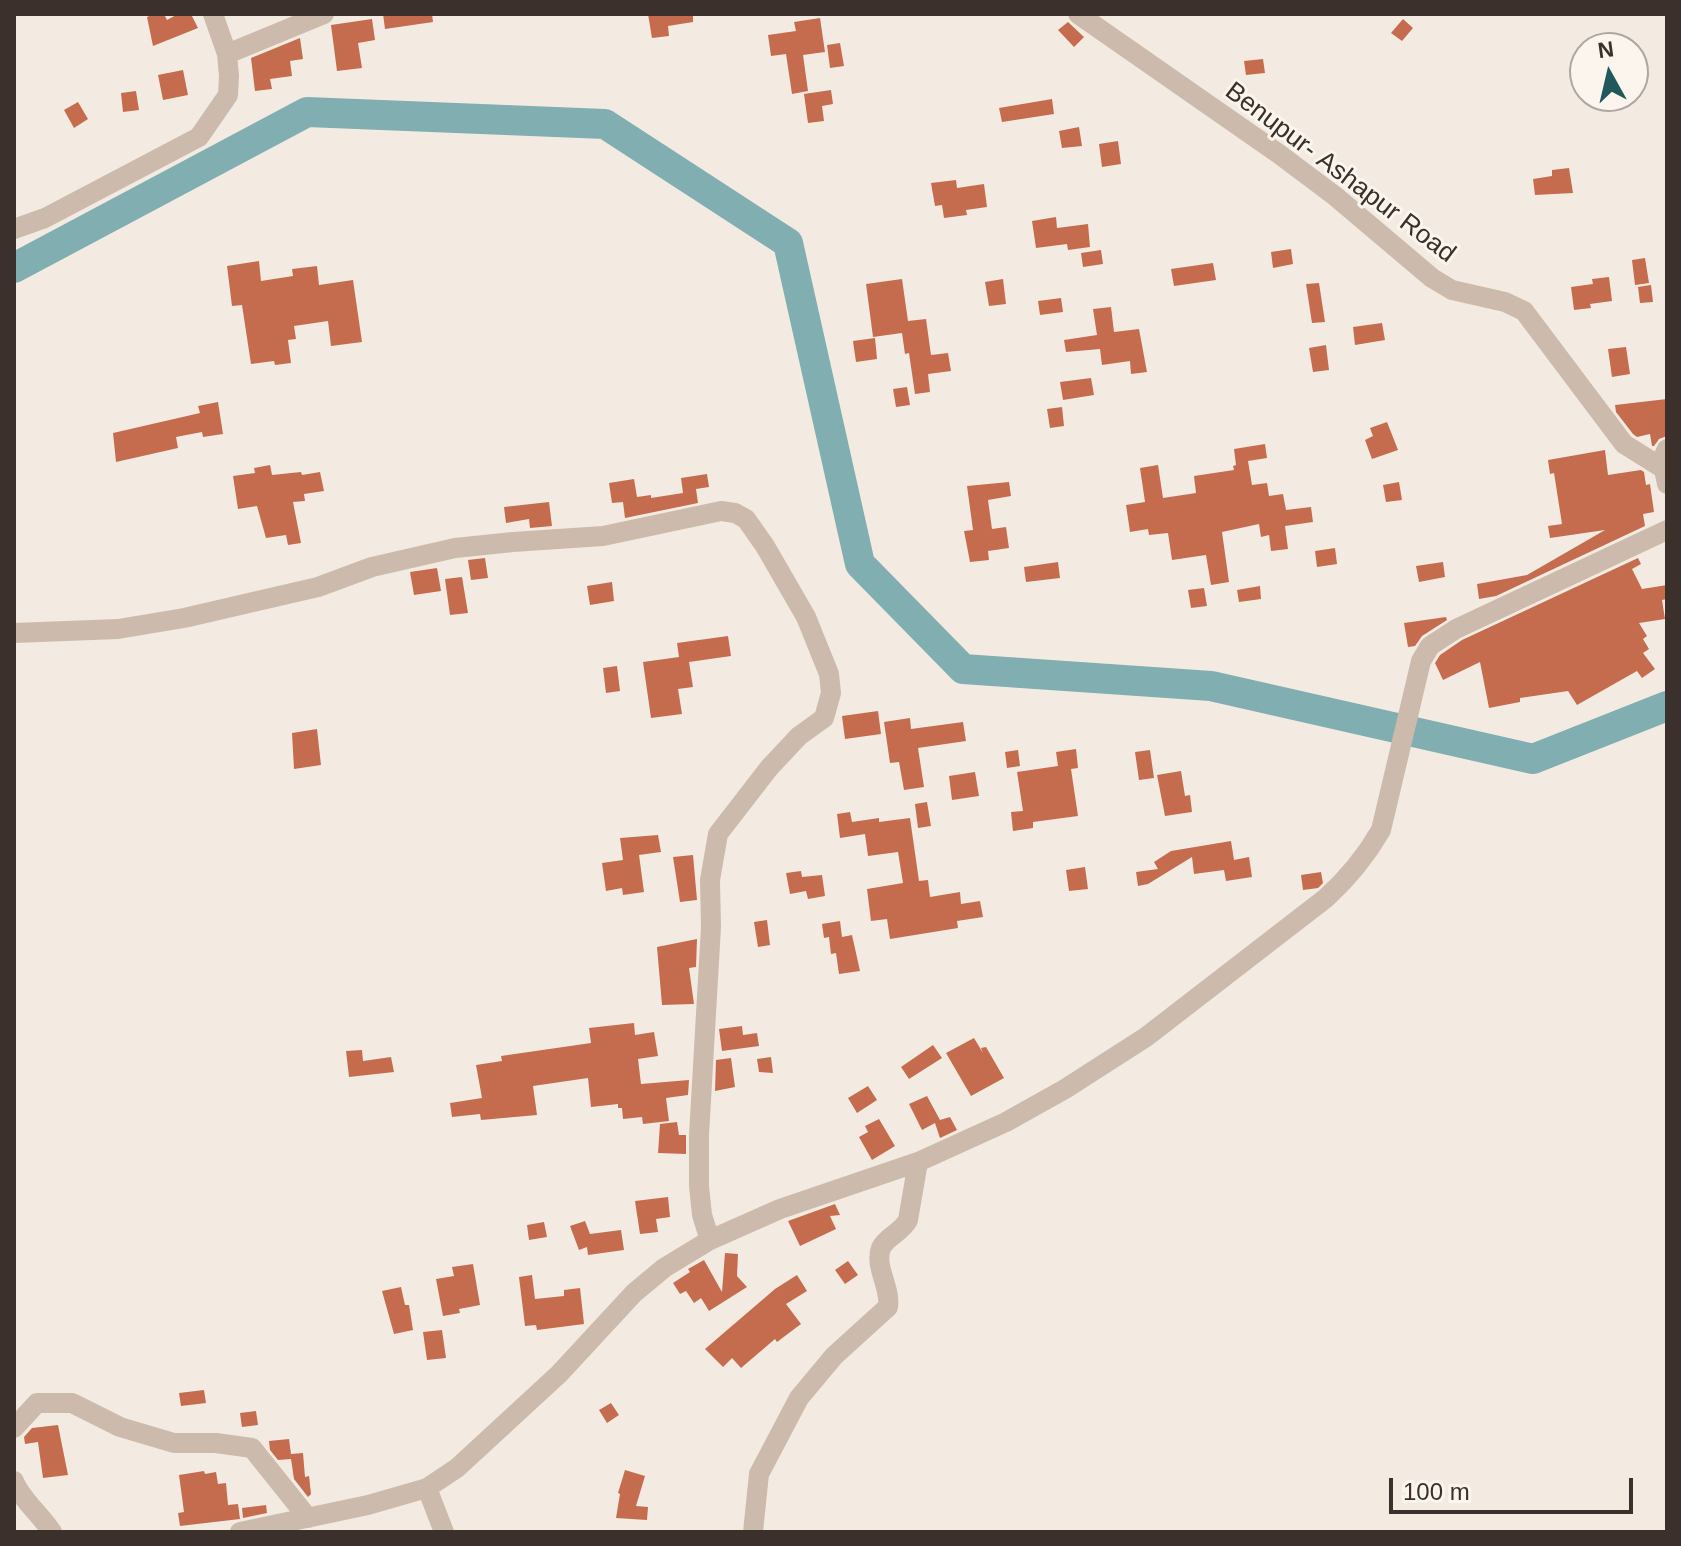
<!DOCTYPE html>
<style>
body{margin:0}
#map{position:relative;width:1681px;height:1546px;overflow:hidden;background:#f3ebe1;font-family:Helvetica,sans-serif}
canvas{display:block}
.frame{position:absolute;inset:0;border:16px solid #3b302b;pointer-events:none}
.north{position:absolute;left:1569px;top:32px;width:80px;height:80px;box-sizing:border-box;background:#fbf5ee;border:2px solid #aea6a0;border-radius:50%;rotate:352deg;font-size:22px;font-weight:700;line-height:32px;text-align:center;color:#3b302b}
.north::after{content:'';display:block;margin:auto;width:28px;height:36px;background:#21585c;clip-path:polygon(50% 0,100% 100%,50% 72%,0 100%)}
.scale{position:absolute;left:1389px;top:1478px;width:244px;height:36px;box-sizing:border-box;border:4px solid #3b302b;border-top:0;padding-left:10px;font-size:24px;line-height:28px;white-space:nowrap;color:#3b302b;-webkit-text-stroke:6px #fbf5ee;paint-order:stroke}
</style>
<div id="map">
<canvas width="1681" height="1546"></canvas>
<div class="frame"></div>
<div class="north">N</div>
<div class="scale">100 m</div>
</div>
<script>
const g = document.querySelector('canvas').getContext('2d');
g.lineJoin = 'round';
function trace(path, color, width, dash) {
  g.strokeStyle = color;
  g.lineWidth = width;
  g.lineCap = dash ? 'butt' : 'round';
  g.setLineDash(dash || []);
  g.stroke(path);
}
function paint(path, color) {
  g.fillStyle = color;
  g.fill(path, 'evenodd');
}
function label(font, color, halo, rows, align = 'center') {
  g.font = font + ' Helvetica,sans-serif';
  g.lineWidth = 6;
  g.setLineDash([]);
  g.textBaseline = 'middle';
  g.strokeStyle = halo;
  g.fillStyle = color;
  for (const [text, x, y, turn = 0] of rows) {
    g.save();
    g.translate(x, y);
    g.rotate((+turn || 0) * Math.PI / 180);
    g.textAlign = isNaN(turn) ? turn : align;
    if (halo) g.strokeText(text, 0, 0);
    g.fillText(text, 0, 0);
    g.restore();
  }
}
trace(new Path2D(`
 M14,268L307,112L605,124L788,243L860,564L963,669L1211,686L1533,759L1667,706`), '#80aeb1', 30);
paint(new Path2D(`
 M154,14H164L167,20L178,14H191L198,28L153,46L147,17Z
 M383,14H432L433,22L385,29Z
 M648,14H693V22L668,26L669,36L652,38Z
 M820,18L825,52L803,55L808,91L792,94L786,54L771,56L768,35L796,31L794,22Z
 M372,19L375,40L358,43L362,68L337,71L331,25Z
 M1403,19L1413,28L1402,41L1391,33Z
 M1068,22L1084,37L1074,47L1058,30Z
 M300,38L303,59L290,61L292,76L270,79L272,89L255,91L251,58Z
 M840,43L844,66L830,68L827,45Z
 M1263,59L1265,73L1246,75L1244,61Z
 M183,70L188,95L163,100L158,75Z
 M831,90L833,104L822,106L824,121L808,123L804,94Z
 M136,91L139,110L123,112L121,93Z
 M1052,99L1054,114L1002,122L999,108Z
 M78,102L88,119L74,128L64,110Z
 M1079,127L1082,146L1062,148L1059,131Z
 M1118,141L1121,164L1102,167L1099,144Z
 M1569,168L1573,193L1535,195L1533,179L1552,176V170Z
 M956,180L957,188L984,184L987,207L966,210L967,215L944,218L942,205L935,206L931,183Z
 M1056,217L1057,228L1088,224L1090,247L1068,250L1067,244L1036,248L1032,221Z
 M1291,249L1293,264L1273,268L1271,252Z
 M1101,250L1103,264L1083,267L1081,253Z
 M1645,258L1649,283L1635,285L1632,260Z
 M259,261L261,281L293,276L292,269L317,266L319,285L353,280L362,342L331,346L328,321L294,326L296,339L288,340L291,363L275,365L274,361L251,364L242,305L232,306L227,266Z
 M1213,263L1216,280L1174,286L1171,269Z
 M1609,277L1612,301L1590,304L1591,308L1574,310L1571,287L1593,284L1592,279Z
 M902,279L908,321L926,319L931,355L948,353L951,371L928,374L930,392L915,394L909,353L905,354L902,333L873,337L866,284Z
 M1003,279L1006,304L989,306L985,282Z
 M1319,283L1325,322L1312,323L1306,284Z
 M1651,285L1653,302L1640,303L1638,287Z
 M1061,298L1063,312L1040,315L1038,301Z
 M1111,307L1114,332L1139,329L1147,372L1131,374L1130,361L1102,365L1100,349L1066,352L1064,340L1097,335L1093,309Z
 M1382,323L1385,340L1355,345L1353,327Z
 M875,338L877,359L856,362L853,341Z
 M1326,345L1329,370L1313,372L1309,348Z
 M1626,347L1630,374L1612,377L1608,349Z
 M1091,378L1094,395L1063,400L1060,382Z
 M907,387L910,405L896,407L893,389Z
 M1667,399V436L1659,439L1654,446H1652L1650,434L1637,437L1633,434L1616,412L1615,405Z
 M218,402L223,434L203,437L202,432L176,437L178,448L116,462L113,433L200,413L198,406Z
 M1062,407L1064,426L1050,428L1047,409Z
 M1387,422L1398,450L1372,459L1365,440L1373,436L1370,428Z
 M1265,444L1267,458L1248,461L1252,485L1267,483L1269,496L1283,494L1286,510L1311,507L1313,522L1285,526L1288,549L1271,551L1269,535L1261,537L1259,524L1222,532L1229,582L1211,585L1206,555L1172,560L1168,533L1149,535L1148,529L1130,532L1126,505L1145,502L1140,468L1158,465L1163,498L1196,493L1194,476L1234,470L1233,466L1236,465L1234,449Z
 M1605,450L1608,475L1641,470L1644,472L1646,485L1650,484L1654,512L1643,514L1645,526L1496,596L1479,599L1477,584L1527,575L1605,530L1550,538L1548,526L1562,524L1554,473L1550,474L1548,460Z
 M270,465L272,475L301,472L302,475L320,472L324,491L304,494L305,501L293,502L301,543L288,545L286,535L266,538L257,506L238,509L233,476L255,473L254,468Z
 M707,474L709,487L696,489L698,503L625,518L623,502L612,503L609,483L634,479L637,497L651,495V498L683,493L681,478Z
 M1009,482L1011,496L988,500L992,529L1006,527L1009,548L988,551L989,560L970,562L964,531L973,530L967,486Z
 M1399,482L1402,500L1386,502L1383,485Z
 M549,502L552,526L530,528L529,519L506,523L504,507Z
 M1335,548L1337,564L1317,567L1315,551Z
 M485,558L488,578L471,580L468,560Z
 M1638,558L1641,564L1632,569L1642,589L1667,585V599L1662,600L1665,619L1639,623L1647,636L1643,639L1649,649L1643,653L1655,669L1642,678L1637,671L1577,705L1568,691L1520,698V702L1489,708L1480,662L1443,680L1435,663L1440,655L1462,640Z
 M1058,562L1060,578L1026,582L1024,567Z
 M1443,562L1445,577L1419,582L1416,566Z
 M437,568L441,591L414,595L410,572Z
 M462,577L468,613L450,615L445,579Z
 M612,582L614,601L590,605L587,586Z
 M1260,586L1261,599L1239,602L1237,590Z
 M1204,588L1207,606L1191,608L1188,590Z
 M1446,617L1447,620L1422,636L1415,646L1408,647L1404,623Z
 M728,636L731,656L689,662L693,687L678,689L682,714L651,718L643,662L679,657L677,643Z
 M617,666L620,691L606,693L603,668Z
 M878,711L881,734L845,739L842,716Z
 M910,718L911,729L963,722L966,741L918,748L924,787L904,790L899,762L890,763L884,722Z
 M317,729L321,765L294,769L292,733Z
 M1076,749L1078,768L1071,769L1078,816L1033,822V828L1013,831L1011,812L1023,811L1017,772L1058,766L1056,752Z
 M1018,750L1020,766L1007,768L1005,752Z
 M1150,750L1154,778L1139,780L1135,752Z
 M1181,771L1185,796L1190,795L1192,812L1165,816L1157,775Z
 M975,772L979,796L952,800L949,776Z
 M927,802L931,826L918,828L915,804Z
 M850,812L852,822L879,818V822L910,818L919,881L928,880L930,897L960,892L961,904L980,901L983,917L957,921L958,928L890,939L887,919L871,921L867,889L903,883L898,852L868,856L865,834L840,838L837,814Z
 M658,835L661,852L639,855L644,892L623,895L622,888L606,891L602,863L623,860L620,838Z
 M1231,841L1234,860L1249,857L1252,877L1226,881L1224,870L1194,874L1192,857L1148,884L1138,886L1136,872L1158,869L1154,862L1171,851Z
 M693,855L697,900L680,902L673,857Z
 M1085,867L1088,889L1069,891L1066,870Z
 M801,871L802,877L822,875L825,896L808,899L806,891L790,894L786,873Z
 M1321,872L1323,883L1318,888L1303,890L1301,875Z
 M767,920L770,945L758,947L754,922Z
 M840,921L842,937L852,935L860,971L839,974L836,953L831,954L829,937L824,938L822,924Z
 M697,939L696,967L689,968L694,1004L662,1005L657,947Z
 M634,1023L635,1035L654,1032L658,1056L638,1059L641,1084L689,1080L688,1095L666,1098L669,1121L643,1124L642,1117L623,1119L622,1108H618V1104L591,1107L588,1078L533,1086L537,1115L481,1120L480,1114L452,1117L450,1103L482,1098L476,1065L502,1061L501,1056L591,1043L589,1028Z
 M742,1026L743,1035L757,1033L759,1046L722,1051L719,1029Z
 M974,1038L983,1053L981,1048L986,1047L1004,1078L971,1096L946,1053Z
 M933,1045L942,1058L909,1079L901,1067Z
 M362,1050L363,1061L391,1057L394,1072L349,1077L346,1051Z
 M771,1057L773,1073L759,1072L757,1059Z
 M731,1058L735,1087L715,1091L716,1060Z
 M868,1086L877,1100L857,1113L848,1098Z
 M927,1096L940,1120L950,1117L957,1130L940,1138L935,1123L922,1130L909,1104Z
 M879,1119L895,1146L872,1160L859,1137L868,1132L865,1126Z
 M677,1122L679,1135H686V1154L658,1153L660,1124Z
 M668,1197L670,1217L656,1219L658,1232L640,1234L635,1201Z
 M835,1204L840,1215L830,1216L836,1229L800,1246L788,1221Z
 M585,1221L590,1234L621,1230L624,1250L588,1255L587,1247L579,1250L570,1226Z
 M544,1222L547,1237L529,1240L527,1225Z
 M725,1253L738,1254L737,1276L747,1287L709,1311L701,1298L694,1303L686,1291L680,1294L673,1283L690,1272L688,1269L704,1260L722,1292Z
 M848,1261L858,1275L845,1284L835,1270Z
 M473,1264L480,1305L459,1309L460,1313L443,1316L436,1279L454,1276L452,1267Z
 M532,1275L535,1299L564,1296V1290L580,1288L584,1324L537,1330L536,1325L525,1326L519,1277Z
 M797,1275L807,1291L786,1304L801,1324L777,1342L775,1339L741,1368L732,1358L723,1367L705,1349L775,1289Z
 M401,1287L405,1305H409L413,1330L394,1334L382,1291Z
 M442,1330L446,1358L427,1360L423,1332Z
 M204,1390L206,1403L181,1406L179,1393Z
 M611,1403L619,1415L607,1423L599,1410Z
 M256,1411L258,1425L242,1427L240,1413Z
 M58,1425L68,1475L43,1478L38,1442L25,1444L24,1437L32,1428Z
 M289,1439L291,1454L303,1453L305,1477L309,1476L311,1494L308,1497L294,1479L291,1459L278,1460L270,1450L269,1441Z
 M625,1470L645,1476L636,1506L648,1507L647,1520L616,1518L620,1494L618,1493Z
 M204,1471L205,1474L216,1472L218,1484L226,1483L228,1505L238,1504L240,1519L180,1526L178,1513L184,1512L179,1475Z
 M266,1505L267,1513L243,1518L242,1508Z`), '#c56c4e');
trace(new Path2D(`
 M213,14L227,54
 M1078,14L1279,154L1335,196L1432,278L1452,290L1505,302L1524,311L1624,444L1664,469
 M14,229L45,218L199,137L228,95L229,76L227,54L324,14
 M1667,449L1662,460L1667,484
 M14,633L118,629L184,618L318,587L372,567L455,548L513,542L603,536L721,511L735,513L746,519L765,546L806,617L829,674L831,693L824,718L799,736L769,768L718,834L710,880L711,927L699,1135V1186L702,1215L710,1240
 M14,1428L37,1403H72L120,1427L174,1443H216L252,1448L308,1518
 M14,1481C21,1499 41,1515 52,1532
 M427,1488L444,1532
 M240,1532L368,1505L427,1488L457,1468L559,1374L634,1293L664,1268L710,1240L780,1209L918,1162L1006,1122L1065,1089L1146,1037L1326,898C1348,878 1366,856 1381,830L1421,661L1430,646L1456,629L1667,530
 M753,1532L759,1474L799,1398L834,1356L888,1307C891,1287 874,1267 881,1248C886,1237 902,1232 908,1220L918,1162`), '#ccbbad', 20);
label('26px', '#3b302b', '#fbf5ee', [
 ["Benupur- Ashapur Road",1340,173,37]
]);
</script>
